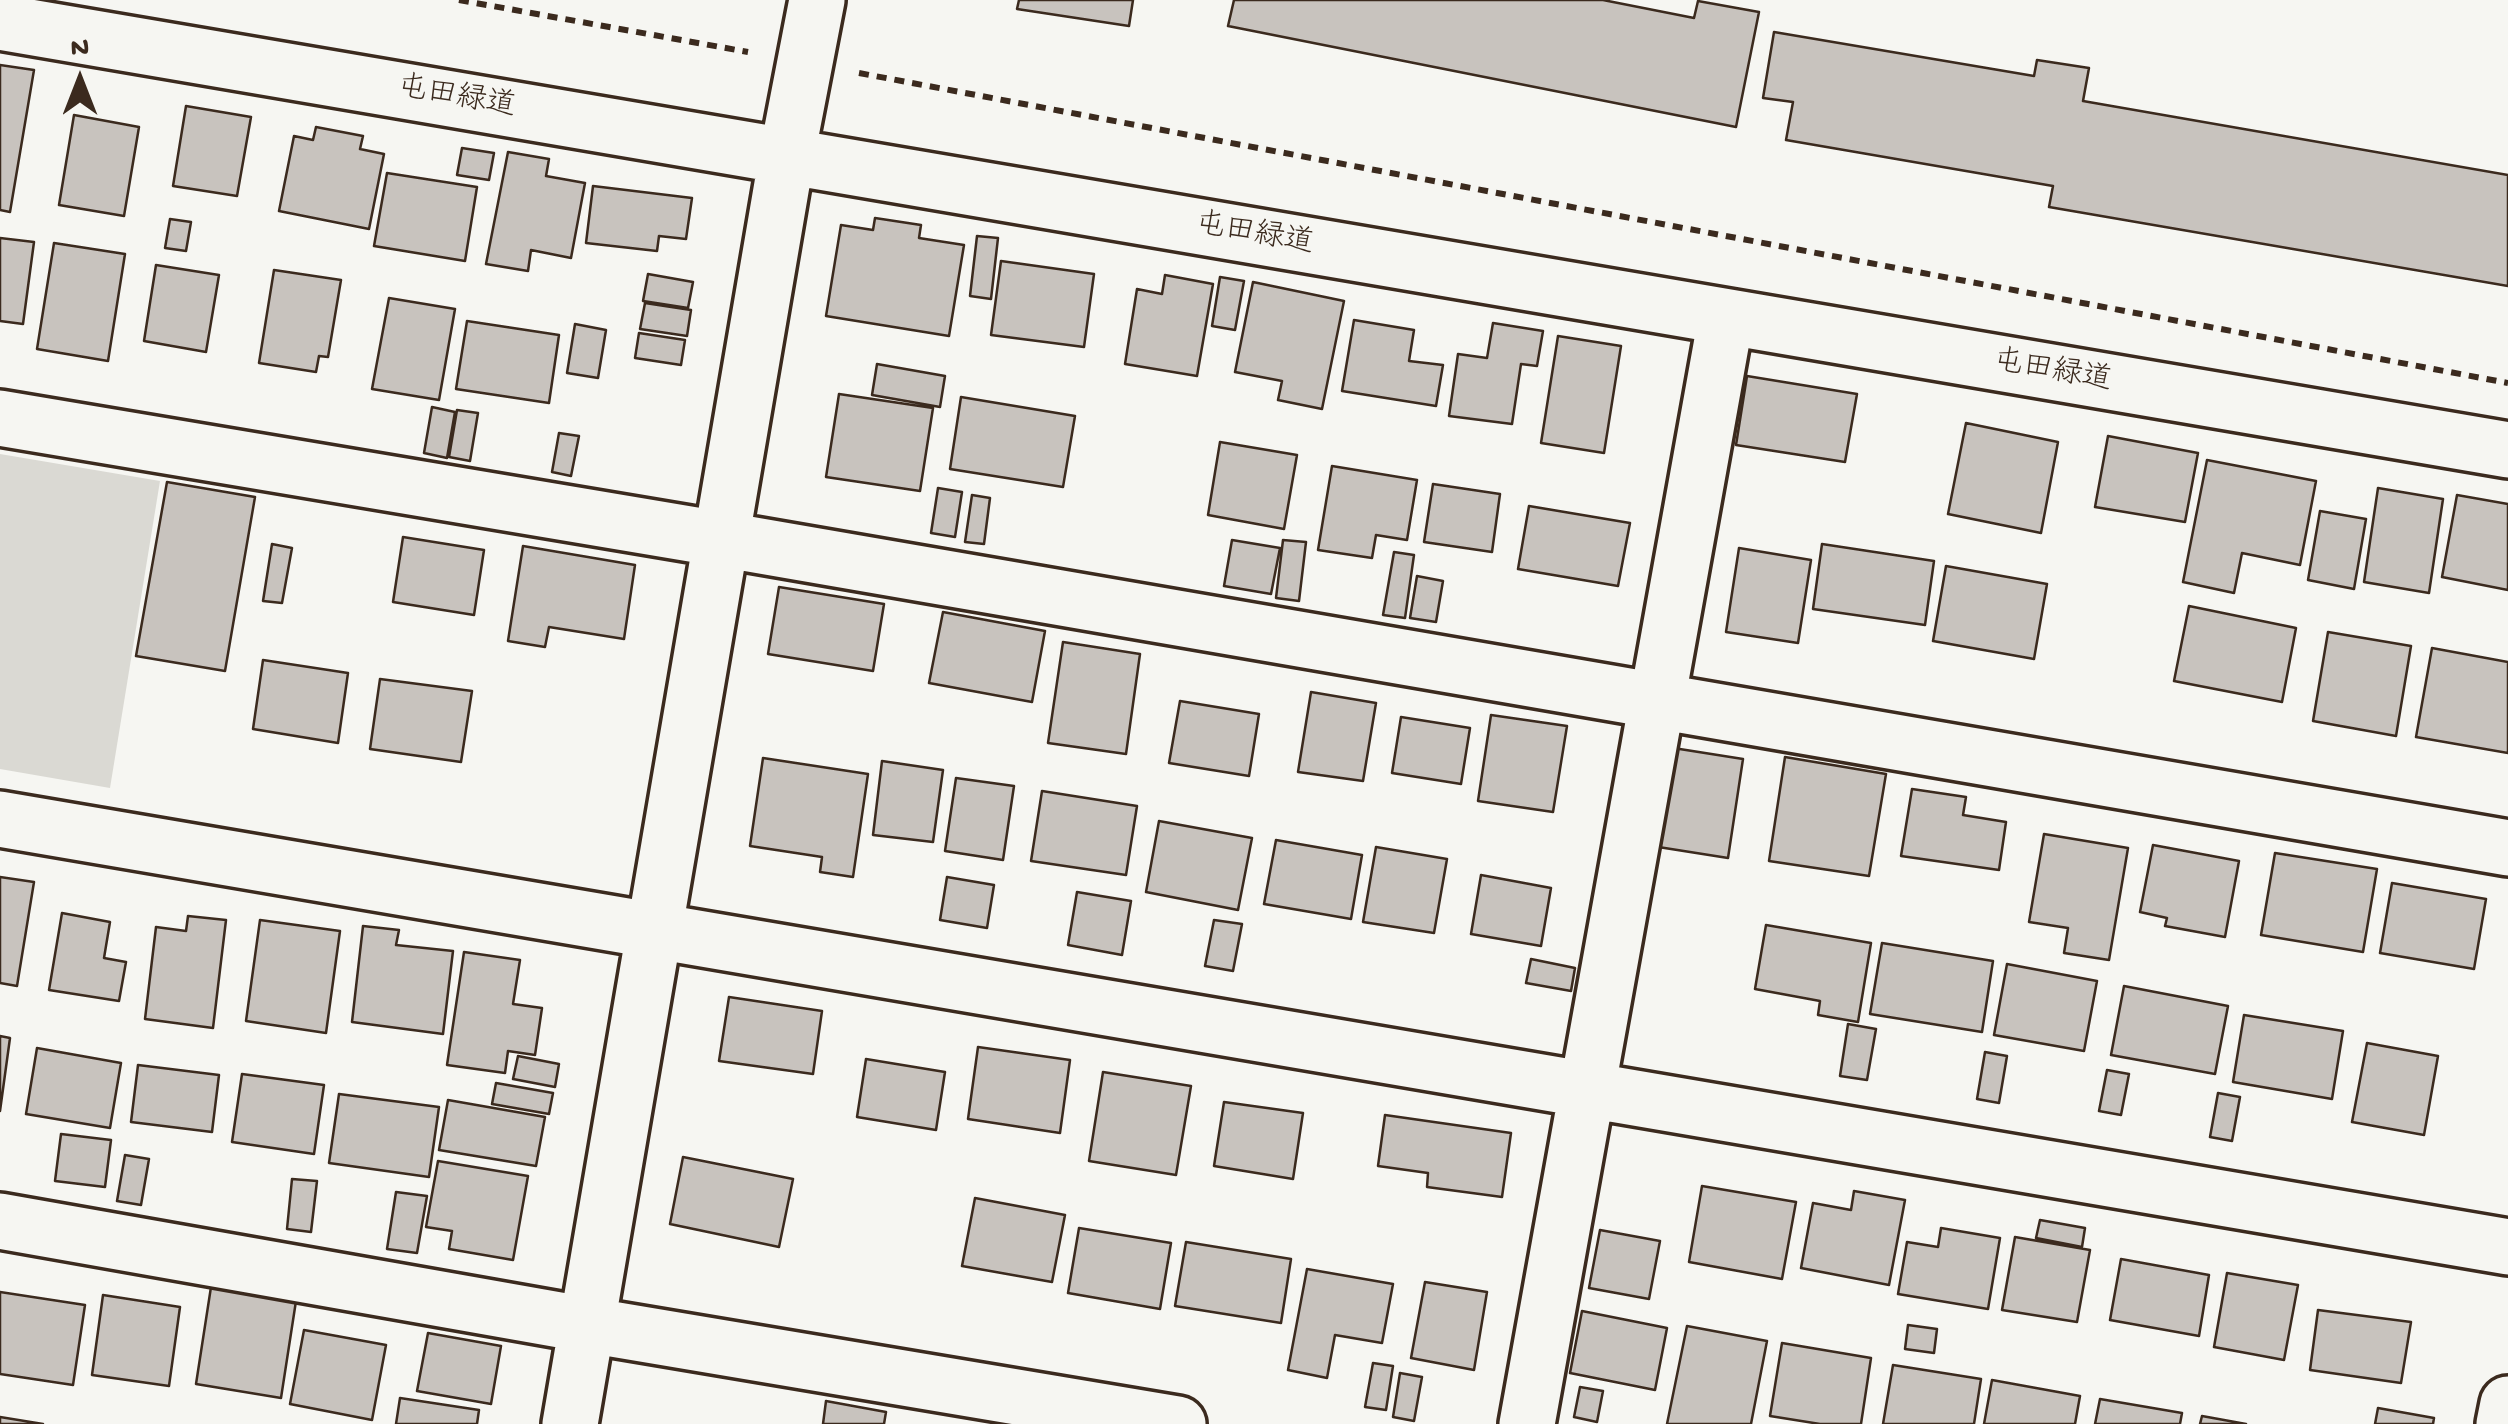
<!DOCTYPE html>
<meta charset="utf-8">
<style>
body{margin:0}
#map{position:relative;width:2508px;height:1424px;overflow:hidden;background:#f6f6f2;font-family:"Gochi Hand",sans-serif}
canvas{display:block}
.north{position:absolute;left:30px;top:30px;width:100px;height:100px;-webkit-text-stroke:8px #f6f6f2;paint-order:stroke;rotate:0deg;font-size:28px;font-weight:700;line-height:40px;text-align:center;color:#3b2a1e}
.north::after{content:'';display:block;margin:auto;width:35px;height:45px;background:#3b2a1e;clip-path:polygon(50% 0,100% 100%,50% 72%,0 100%)}
</style>
<div id="map">
<canvas width="2508" height="1424"></canvas>
<div class="north">N</div>
</div>
<script>
const g = document.querySelector('canvas').getContext('2d');
g.lineJoin = 'round';
function paint(path, color) {
  g.fillStyle = color;
  g.fill(path, 'evenodd');
}
function trace(path, color, width, dash) {
  g.strokeStyle = color;
  g.lineWidth = width;
  g.lineCap = dash ? 'butt' : 'round';
  g.setLineDash(dash || []);
  g.stroke(path);
}
function label(font, color, halo, rows, align = 'center') {
  g.font = font + ' "Gochi Hand","Klee One",sans-serif';
  g.lineWidth = 8;
  g.setLineDash([]);
  g.textBaseline = 'middle';
  g.strokeStyle = halo;
  g.fillStyle = color;
  for (const [text, x, y, turn = 0] of rows) {
    g.save();
    g.translate(x, y);
    g.rotate((+turn || 0) * Math.PI / 180);
    g.textAlign = isNaN(turn) ? turn : align;
    if (halo) g.strokeText(text, 0, 0);
    g.fillText(text, 0, 0);
    g.restore();
  }
}
paint(new Path2D(`
 M0,454L160,481L110,788L0,769Z`), '#dad9d3');
const building = new Path2D(`
 M1019,0H1133L1129,26L1017,9Z
 M1234,0H1603L1694,18L1698,1L1759,12L1736,127L1228,26Z
 M1774,32L2034,76L2037,60L2089,68L2083,101L2508,175V286L2049,207L2053,186L1786,140L1793,102L1763,98Z
 M0,65L34,70L10,212L0,210Z
 M186,106L251,117L237,196L173,186Z
 M74,115L139,127L124,216L59,205Z
 M316,127L363,136L360,149L384,154L369,229L279,211L294,136L313,140Z
 M462,148L494,153L489,180L457,175Z
 M508,152L549,159L546,176L585,183L571,258L531,250L528,271L486,264Z
 M387,173L477,187L465,261L374,246Z
 M593,186L692,198L686,239L659,236L657,251L586,243Z
 M875,218L921,225L919,238L964,245L949,336L826,316L841,225L873,230Z
 M170,219L191,222L186,251L165,248Z
 M977,236L998,238L991,299L970,296Z
 M0,238L34,242L23,324L0,321Z
 M54,243L125,254L108,361L37,349Z
 M1001,261L1094,274L1084,347L991,335Z
 M156,265L219,275L206,352L144,341Z
 M274,270L341,280L328,357L319,356L316,372L259,363Z
 M648,274L693,282L688,308L643,301Z
 M1165,275L1213,284L1197,376L1125,364L1137,289L1162,294Z
 M1220,277L1244,281L1235,330L1212,326Z
 M1253,282L1344,301L1322,409L1278,400L1282,381L1235,372Z
 M389,298L455,309L439,400L372,389Z
 M645,303L691,310L687,336L640,329Z
 M1354,320L1414,330L1409,361L1443,365L1436,406L1342,391Z
 M467,321L559,335L549,403L456,389Z
 M1493,323L1543,331L1537,366L1521,364L1512,424L1449,416L1458,354L1487,358Z
 M575,324L606,330L598,378L567,373Z
 M639,333L685,340L681,365L635,358Z
 M1558,336L1621,346L1604,453L1541,443Z
 M877,364L945,376L940,407L872,395Z
 M1747,376L1857,394L1845,462L1736,445Z
 M839,394L933,408L920,491L826,477Z
 M961,397L1075,416L1063,487L950,469Z
 M432,407L455,412L447,458L424,453Z
 M457,410L478,413L470,461L449,457Z
 M1966,423L2058,442L2041,533L1948,514Z
 M559,433L579,436L571,476L552,472Z
 M2108,436L2198,453L2185,522L2095,507Z
 M1220,442L1297,455L1284,529L1208,515Z
 M2207,460L2316,481L2300,565L2242,553L2234,593L2183,582Z
 M1332,466L1417,480L1407,540L1376,535L1372,558L1318,550Z
 M167,482L255,497L225,671L136,656Z
 M1433,484L1500,494L1492,552L1424,542Z
 M938,488L962,492L955,537L931,533Z
 M2378,488L2443,499L2429,593L2364,582Z
 M972,495L990,498L984,544L965,542Z
 M2457,495L2508,504V590L2442,577Z
 M1529,506L1630,523L1618,586L1518,569Z
 M2320,511L2366,519L2354,589L2308,580Z
 M403,537L484,550L474,615L393,602Z
 M1232,540L1280,548L1271,594L1224,586Z
 M1283,540L1306,542L1299,601L1276,598Z
 M272,544L292,548L282,603L263,601Z
 M1822,544L1934,561L1925,625L1813,609Z
 M523,546L635,565L624,639L549,627L545,647L508,641Z
 M1739,548L1811,560L1798,643L1726,632Z
 M1394,552L1414,555L1405,618L1383,615Z
 M1946,566L2047,584L2034,659L1933,641Z
 M1417,576L1443,581L1436,622L1410,618Z
 M779,587L884,604L873,671L768,654Z
 M2189,606L2296,628L2282,702L2174,681Z
 M943,612L1045,631L1032,702L929,683Z
 M2328,632L2411,646L2396,736L2313,721Z
 M1063,642L1140,654L1126,754L1048,743Z
 M2432,648L2508,662V753L2416,737Z
 M263,660L348,673L338,743L253,729Z
 M380,679L472,691L461,762L370,749Z
 M1311,692L1376,703L1363,781L1298,772Z
 M1180,701L1259,714L1249,776L1169,763Z
 M1491,715L1567,726L1553,812L1478,801Z
 M1401,717L1470,728L1461,784L1392,773Z
 M1667,747L1743,759L1728,858L1652,846Z
 M1785,757L1886,774L1869,876L1769,861Z
 M763,758L868,774L853,877L820,872L822,857L750,846Z
 M882,761L943,770L933,842L873,835Z
 M956,778L1014,786L1003,860L945,851Z
 M1912,789L1966,797L1963,815L2006,822L1999,870L1901,856Z
 M1042,791L1137,806L1126,875L1031,861Z
 M1159,821L1252,838L1238,910L1146,892Z
 M2044,834L2128,848L2109,960L2064,953L2068,928L2029,922Z
 M1276,840L1362,855L1351,919L1264,904Z
 M2153,845L2239,861L2225,937L2165,926L2167,918L2140,912Z
 M1376,847L1447,859L1434,933L1363,922Z
 M2275,853L2377,869L2363,952L2261,935Z
 M1481,875L1551,888L1541,946L1471,934Z
 M0,877L34,882L17,986L0,983Z
 M947,877L994,885L987,928L940,920Z
 M2392,883L2486,899L2474,969L2380,953Z
 M1077,892L1131,901L1122,955L1068,945Z
 M62,913L110,922L104,958L126,962L119,1001L49,990Z
 M188,916L226,920L213,1028L145,1019L156,927L186,931Z
 M260,920L340,931L326,1033L246,1021Z
 M1214,920L1242,924L1233,971L1205,966Z
 M1766,925L1871,943L1858,1022L1818,1015L1820,1001L1755,989Z
 M363,926L399,930L396,945L453,951L443,1034L352,1022Z
 M1882,943L1993,961L1982,1032L1870,1014Z
 M464,952L520,960L513,1004L542,1008L535,1055L508,1051L505,1073L447,1065Z
 M1531,959L1575,968L1571,991L1526,983Z
 M2007,964L2097,981L2084,1051L1994,1035Z
 M2124,986L2228,1006L2215,1074L2111,1055Z
 M729,997L822,1011L813,1074L719,1061Z
 M2244,1015L2343,1031L2332,1099L2233,1082Z
 M1848,1024L1876,1029L1867,1080L1840,1076Z
 M0,1036L10,1038L0,1111Z
 M2367,1043L2438,1056L2424,1135L2352,1122Z
 M978,1047L1070,1060L1060,1133L968,1119Z
 M37,1048L121,1063L110,1128L26,1114Z
 M1985,1052L2007,1056L1999,1103L1977,1099Z
 M518,1056L559,1064L555,1087L513,1079Z
 M866,1059L945,1072L936,1130L857,1117Z
 M138,1065L219,1075L212,1132L131,1122Z
 M2107,1070L2129,1074L2121,1115L2099,1111Z
 M1103,1072L1191,1086L1176,1175L1089,1161Z
 M242,1074L324,1085L314,1154L232,1142Z
 M496,1083L553,1093L549,1114L492,1104Z
 M2218,1093L2240,1097L2232,1141L2210,1137Z
 M339,1094L439,1107L429,1177L329,1163Z
 M448,1100L545,1117L536,1166L439,1150Z
 M1224,1102L1303,1113L1293,1179L1214,1166Z
 M1385,1115L1511,1133L1502,1197L1427,1187L1428,1173L1378,1166Z
 M61,1134L111,1140L105,1187L55,1181Z
 M125,1155L149,1159L141,1205L117,1201Z
 M683,1157L793,1179L779,1247L670,1224Z
 M438,1161L528,1176L513,1260L449,1249L452,1231L426,1227Z
 M292,1179L317,1181L311,1232L287,1229Z
 M1702,1186L1796,1202L1782,1279L1689,1262Z
 M1854,1191L1905,1200L1889,1285L1801,1268L1813,1203L1851,1210Z
 M396,1192L427,1196L417,1253L387,1249Z
 M975,1198L1065,1215L1052,1282L962,1266Z
 M2040,1220L2085,1228L2082,1247L2036,1238Z
 M1079,1228L1171,1243L1160,1309L1068,1293Z
 M1941,1228L2000,1238L1988,1309L1898,1294L1907,1242L1938,1247Z
 M1600,1230L1660,1241L1649,1299L1589,1288Z
 M2015,1237L2090,1250L2077,1322L2002,1310Z
 M1186,1242L1291,1259L1281,1323L1175,1306Z
 M2121,1259L2209,1275L2199,1336L2110,1320Z
 M1307,1269L1393,1284L1382,1343L1335,1335L1327,1378L1288,1370Z
 M2227,1273L2298,1285L2284,1360L2214,1347Z
 M1425,1282L1487,1292L1474,1370L1411,1358Z
 M211,1287L296,1301L281,1398L196,1384Z
 M0,1292L85,1305L73,1385L0,1374Z
 M103,1295L180,1307L169,1386L92,1375Z
 M2318,1310L2411,1322L2401,1383L2310,1370Z
 M1582,1311L1667,1328L1655,1390L1570,1373Z
 M1908,1325L1937,1329L1934,1353L1905,1349Z
 M1687,1326L1767,1341L1751,1424H1667Z
 M304,1330L386,1345L372,1420L290,1404Z
 M428,1333L501,1346L491,1404L417,1391Z
 M1782,1343L1871,1358L1861,1424H1820L1770,1416Z
 M1373,1363L1393,1366L1386,1410L1365,1407Z
 M1893,1365L1981,1379L1974,1424H1883Z
 M1400,1373L1422,1377L1414,1421L1393,1417Z
 M1992,1380L2080,1396L2075,1424H1984Z
 M1580,1387L1603,1391L1597,1422L1574,1417Z
 M400,1398L479,1410L477,1424H396Z
 M2100,1399L2182,1413L2180,1424H2095Z
 M826,1401L886,1412L884,1424H823Z
 M2378,1408L2434,1418L2433,1424H2375Z
 M2202,1416L2246,1424H2200Z
 M0,1417L43,1424H0Z`);
paint(building, '#c8c3be');
trace(building, '#3b2a1e', 2.5);
const street = new Path2D(`
 M0,22L2508,450
 M0,418L720,539L2508,848
 M0,819L2508,1247
 M0,1221L588,1325L1178,1424
 M570,1424L787,155L817,0
 M1527,1424L1726,318
 M2504,1424L2508,1404`);
trace(street, '#3b2a1e', 62);
trace(new Path2D(`
 M459,0L748,52
 M859,73L2508,383`), '#3b2a1e', 6, [10, 8]);
trace(street, '#f6f6f2', 55);
label('30px', '#3b2a1e', '#f6f6f2', [
 ["屯田緑道",456,99,10],
 ["屯田緑道",1254,236,10],
 ["屯田緑道",2052,373,10]
]);
</script>
